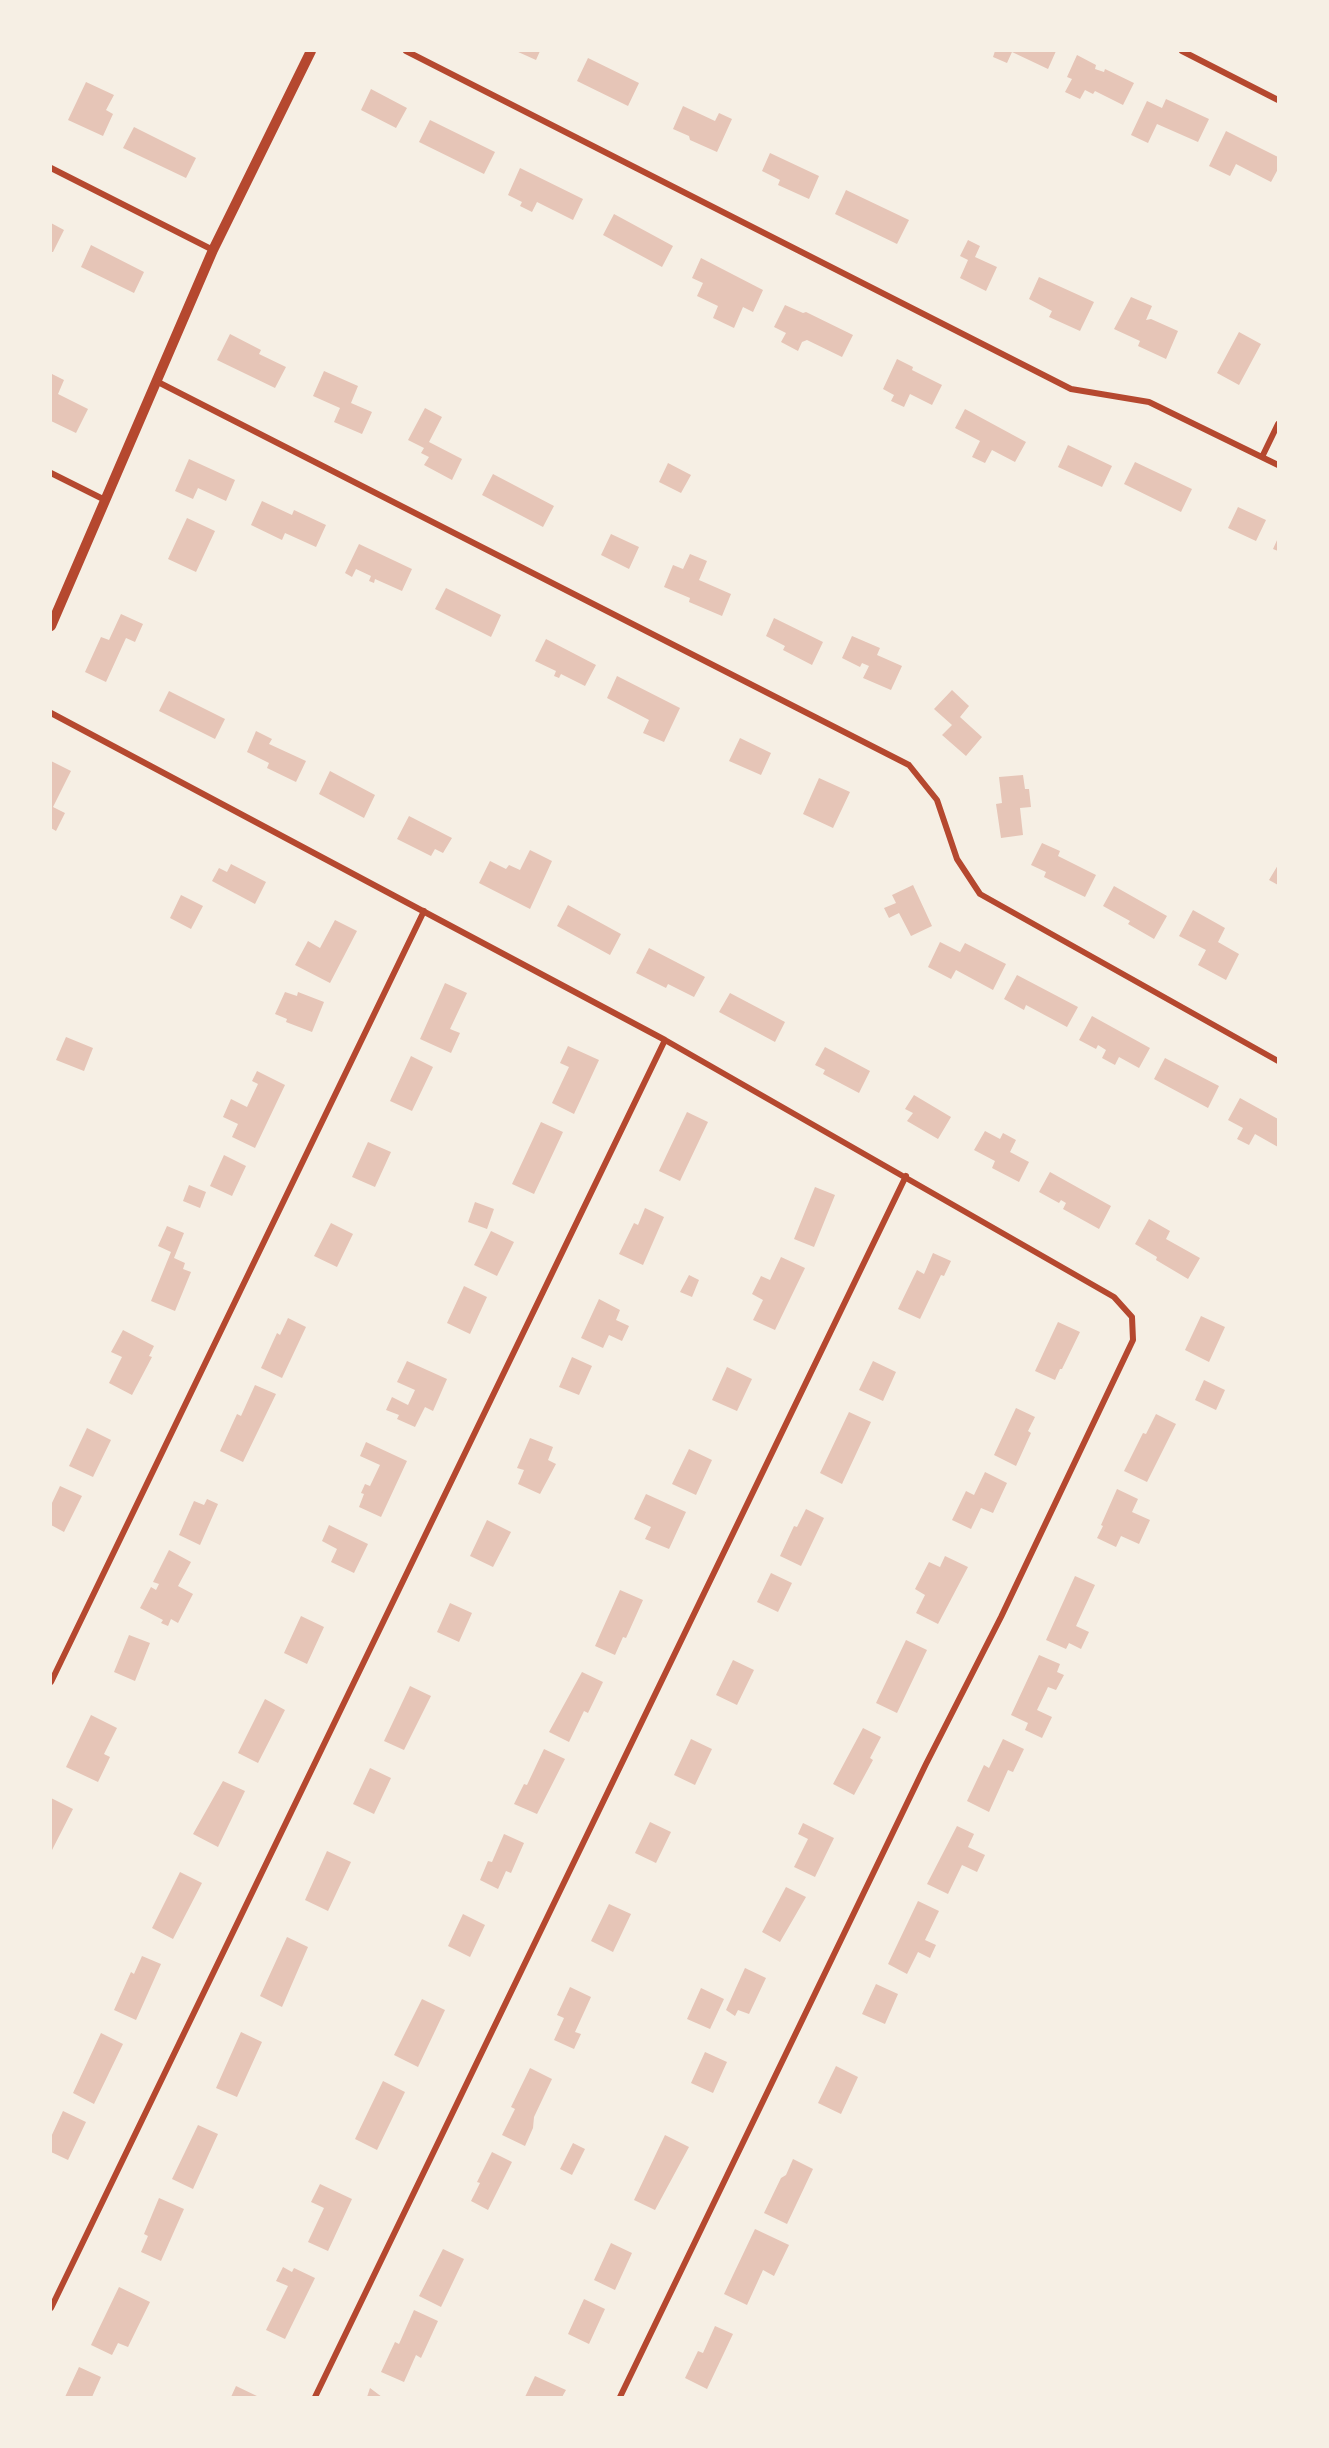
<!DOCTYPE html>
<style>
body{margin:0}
#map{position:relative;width:1329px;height:2448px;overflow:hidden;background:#f6efe4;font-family:Lato,sans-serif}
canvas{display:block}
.frame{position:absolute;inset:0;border:52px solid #f6efe4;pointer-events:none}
</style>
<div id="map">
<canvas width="1329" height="2448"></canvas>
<div class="frame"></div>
</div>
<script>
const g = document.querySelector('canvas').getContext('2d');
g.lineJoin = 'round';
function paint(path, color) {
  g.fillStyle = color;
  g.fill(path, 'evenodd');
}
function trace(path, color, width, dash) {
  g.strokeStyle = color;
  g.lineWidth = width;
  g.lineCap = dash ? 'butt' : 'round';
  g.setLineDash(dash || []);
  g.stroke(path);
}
paint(new Path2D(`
 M516,51H540L536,60Z
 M995,51H1056L1048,69L1012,52L1007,63L993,57Z
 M1077,55L1096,65L1095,69L1104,72L1105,69L1134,83L1123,105L1095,91L1093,94L1085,90L1080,99L1065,92L1072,79L1067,77Z
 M588,58L639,83L628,106L577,81Z
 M86,82L114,95L106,110L113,114L103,136L68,120Z
 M371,89L407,108L396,128L361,110Z
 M1166,99L1209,119L1198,142L1157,124L1148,143L1131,135L1147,101L1162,108Z
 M683,106L715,121L719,113L732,119L717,152L690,140L689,136L673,129Z
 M430,120L495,152L484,174L419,142Z
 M134,127L196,158L186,178L123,148Z
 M1226,131L1278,157V169L1271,182L1236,164L1230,176L1209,166Z
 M770,153L819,176L809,199L778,185L780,180L762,171Z
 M520,168L583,199L573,220L537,202L532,212L520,206L522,202L508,195Z
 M846,190L909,220L897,244L835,214Z
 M614,214L673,246L662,267L603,235Z
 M51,223L64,230L53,252H51Z
 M968,240L980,246L975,257L997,267L986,291L960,278L968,260L960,256Z
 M91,245L144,272L134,293L81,267Z
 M701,258L763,290L753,312L743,307L734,328L713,318L718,306L697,296L703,283L692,278Z
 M1039,277L1094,302L1080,331L1049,317L1052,311L1029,299Z
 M1131,297L1152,306L1146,320L1151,319L1178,331L1166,359L1138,346L1140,341L1114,329Z
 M785,305L803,313L806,312L853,335L842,357L807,340L802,342L798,351L781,342L786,333L774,327Z
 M1239,332L1261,344L1239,385L1217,373Z
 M230,334L261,350L259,354L286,367L275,388L217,360Z
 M897,359L913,367L912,370L942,385L932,405L910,394L904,407L891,401L894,395L883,389Z
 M324,371L358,386L351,403L372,412L362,434L334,422L340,408L313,396Z
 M52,374L64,380L58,394L88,409L76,433L51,421Z
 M425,408L442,417L429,442L462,459L452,480L424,465L429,457L421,453L424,448L408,440Z
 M965,409L1026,442L1015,462L992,450L985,463L972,457L980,441L955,428Z
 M1068,445L1112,466L1102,487L1058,467Z
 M189,459L235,480L226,501L198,488L193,499L175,491Z
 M1135,462L1192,489L1181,512L1124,484Z
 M668,463L691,475L681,493L659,482Z
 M493,474L554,506L543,527L482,495Z
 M262,501L292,515L294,510L326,525L316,547L285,533L282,540L251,525Z
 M1238,507L1266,520L1256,541L1228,528Z
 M187,518L215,531L196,572L168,559Z
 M611,534L639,547L629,569L601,555Z
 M1278,538V551L1273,549Z
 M359,544L412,569L402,591L375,579L374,583L369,581L371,576L356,569L352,577L345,573Z
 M690,554L707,561L699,580L731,594L722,616L689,602L690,598L664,587L673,565L683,569Z
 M446,588L501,615L491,637L435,609Z
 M121,614L143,624L135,642L126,638L106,682L85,672L101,637L109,640Z
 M774,618L823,642L812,665L783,650L785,646L766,636Z
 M852,636L880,648L877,655L902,666L891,690L863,678L869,666L862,663L860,667L842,658Z
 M546,639L596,665L585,686L561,674L559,678L554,676L556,671L535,661Z
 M617,676L680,708L664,742L643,733L649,720L607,698Z
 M952,690L969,706L960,717L982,737L966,756L942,735L952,725L934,709Z
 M169,691L225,719L215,739L159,711Z
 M256,731L272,739L269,744L306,761L296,782L267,768L269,763L247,752Z
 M740,738L771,753L761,775L729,761Z
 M51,761L71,771L53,807L65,813L56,831L51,828Z
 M330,771L375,795L364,818L319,794Z
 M1023,775L1025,789H1029L1031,807L1020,808L1023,835L1001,838L996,804L1002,803L999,777Z
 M819,778L850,792L833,828L803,814Z
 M409,816L452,838L443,853L435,849L431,856L397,839Z
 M1042,843L1060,851L1058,856L1096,875L1085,897L1044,877L1046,872L1031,865Z
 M530,850L552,861L530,909L479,883L490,861L506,869L509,865L520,870Z
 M231,864L266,882L255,904L212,881L219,868L227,872Z
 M1278,865V885L1269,880Z
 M913,885L932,926L911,936L899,913L889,918L884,908L896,903L892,895Z
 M1114,886L1167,916L1154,939L1128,924L1130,921L1103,906Z
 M181,895L203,906L191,929L170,918Z
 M568,905L621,934L610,955L557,926Z
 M1193,910L1225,928L1218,942L1239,954L1226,980L1198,965L1206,950L1179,936Z
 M335,920L357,931L330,983L295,965L308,941L320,948Z
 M940,942L960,952L965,943L1006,964L993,990L956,970L951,979L928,967Z
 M649,948L705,977L694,997L668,984L666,988L636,973Z
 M1017,975L1078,1007L1067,1027L1026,1005L1024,1010L1004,999Z
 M445,983L467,993L450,1029L460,1033L451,1053L420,1039Z
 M285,992L297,996L298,992L324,1002L312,1032L286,1022L287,1019L275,1014Z
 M730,993L785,1022L775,1042L719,1012Z
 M1092,1016L1150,1048L1139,1068L1119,1057L1115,1065L1102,1058L1106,1050L1098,1045L1096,1049L1079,1040Z
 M66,1037L93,1048L84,1071L56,1060Z
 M568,1046L599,1060L574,1114L552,1103L569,1067L560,1063Z
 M825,1047L870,1071L859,1093L823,1074L825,1070L815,1065Z
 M411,1056L433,1067L412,1111L390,1101Z
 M1165,1058L1219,1086L1208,1108L1154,1079Z
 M257,1071L285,1085L255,1148L232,1137L238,1124L223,1117L231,1099L247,1107L258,1084L252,1081Z
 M914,1095L951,1117L938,1139L907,1121L913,1113L905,1109Z
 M1240,1098L1278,1119V1147L1255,1134L1249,1145L1237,1139L1243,1128L1228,1120Z
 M687,1112L708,1122L680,1181L659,1171Z
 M541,1122L563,1132L534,1194L512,1184Z
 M985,1131L1000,1139L1003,1133L1016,1140L1010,1152L1029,1162L1019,1182L992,1168L995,1161L974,1150Z
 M368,1142L391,1152L375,1187L352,1177Z
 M224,1155L246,1166L232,1196L210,1186Z
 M1050,1172L1111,1206L1099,1229L1063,1209L1066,1203L1061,1200L1059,1203L1039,1192Z
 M189,1185L206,1192L200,1208L183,1201Z
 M815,1187L835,1195L814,1247L794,1239Z
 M475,1202L494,1209L487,1229L468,1222Z
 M645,1208L664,1217L643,1265L619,1254L634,1223L638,1225Z
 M1149,1219L1170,1231L1166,1239L1200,1258L1188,1279L1156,1260L1157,1257L1135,1244Z
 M331,1223L353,1234L337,1267L314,1256Z
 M167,1226L184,1233L174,1258L185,1263L183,1269L191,1272L175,1311L151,1301L171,1252L158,1246Z
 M491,1231L514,1242L497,1276L474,1265Z
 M933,1253L951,1261L944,1276L941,1275L920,1319L898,1309L917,1270L924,1274Z
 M781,1257L805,1268L775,1330L753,1320L763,1300L752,1294L761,1276L770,1280Z
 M689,1275L699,1280L692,1297L680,1292Z
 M464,1286L487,1297L470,1334L447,1323Z
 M599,1299L620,1310L616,1320L629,1326L622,1341L609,1335L603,1348L581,1338Z
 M1201,1316L1225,1327L1209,1362L1185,1350Z
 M288,1318L306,1327L282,1378L261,1368L277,1333L280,1335Z
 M1058,1322L1080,1332L1062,1369H1060L1055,1380L1035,1371Z
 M123,1330L154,1346L149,1356L152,1357L132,1395L109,1383L122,1357L111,1352Z
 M572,1357L592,1366L579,1395L559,1387Z
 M407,1361L447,1379L433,1411L425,1407L415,1427L397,1419L399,1415L386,1410L392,1397L408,1405L415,1390L397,1382Z
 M873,1361L896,1372L883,1401L859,1390Z
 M727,1367L752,1379L737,1411L712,1400Z
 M1204,1380L1225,1390L1216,1410L1195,1400Z
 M255,1385L276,1394L243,1462L220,1451L237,1414L241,1416Z
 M1016,1408L1035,1417L1028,1431L1031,1433L1016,1466L994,1455Z
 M849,1412L871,1422L842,1484L820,1473Z
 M1156,1414L1176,1424L1147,1482L1124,1471L1143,1433L1146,1434Z
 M87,1428L111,1440L93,1477L69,1466Z
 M530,1438L553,1447L548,1460L556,1464L540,1494L518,1484L524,1470L517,1468Z
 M366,1442L407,1461L381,1517L359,1507L364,1494L361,1493L365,1484L370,1486L380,1465L360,1456Z
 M689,1449L712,1460L696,1495L672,1484Z
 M985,1472L1007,1483L993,1513L981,1508L971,1529L952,1520L966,1491L974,1495Z
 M60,1486L82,1496L64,1532L51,1525V1505Z
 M1117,1489L1138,1499L1132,1512L1150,1520L1139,1544L1121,1536L1116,1547L1097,1538L1103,1526L1101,1525Z
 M646,1494L686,1512L669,1549L645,1539L651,1527L634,1519Z
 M207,1499L218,1504L200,1545L179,1535L194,1501L204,1505Z
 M806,1509L824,1518L801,1566L780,1556L794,1526L797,1527Z
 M487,1520L511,1532L493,1567L470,1556Z
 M329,1525L368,1544L354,1573L331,1562L337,1549L322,1541Z
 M169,1550L191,1562L178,1586L193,1594L178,1623L171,1619L168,1626L161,1623L163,1620L140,1608L151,1587L156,1590L159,1584L153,1582Z
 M945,1556L968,1567L938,1624L916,1613L925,1595L915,1589L929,1562L940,1567Z
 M771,1573L792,1583L778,1612L757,1602Z
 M1075,1576L1095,1585L1076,1626L1089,1632L1081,1649L1069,1643L1066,1649L1046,1640Z
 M620,1590L643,1600L626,1638L623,1637L615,1655L595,1646Z
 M450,1603L472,1613L459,1642L437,1632Z
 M301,1616L324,1627L307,1664L284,1653Z
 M129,1635L150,1643L135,1681L114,1672Z
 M906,1640L927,1650L897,1713L876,1703Z
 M1039,1655L1060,1664L1057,1672L1064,1675L1056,1690L1048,1687L1037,1710L1052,1717L1042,1738L1025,1730L1028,1723L1011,1715Z
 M733,1660L754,1670L737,1705L716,1695Z
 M582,1672L603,1682L588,1713L584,1711L569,1742L549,1732Z
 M410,1686L431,1696L404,1750L384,1741Z
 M265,1699L285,1710L258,1763L238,1753Z
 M91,1715L117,1728L104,1754L110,1757L98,1782L66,1767Z
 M863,1728L881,1737L870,1758L873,1760L854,1795L833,1784Z
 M691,1739L712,1749L695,1785L674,1775Z
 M1003,1739L1024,1749L1013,1772L1008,1770L989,1812L967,1801L984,1765L989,1768Z
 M544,1749L565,1759L537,1814L514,1804L524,1784L527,1785Z
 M370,1768L391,1778L374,1814L353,1804Z
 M223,1781L245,1791L218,1847L193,1834Z
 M51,1798L73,1809L51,1852Z
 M650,1822L671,1832L656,1863L635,1853Z
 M803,1823L834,1838L815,1877L794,1867L808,1839L798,1834Z
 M957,1826L974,1834L968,1847L985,1855L977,1872L962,1865L948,1894L927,1884Z
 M504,1834L524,1843L511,1873L506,1871L498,1889L480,1880L488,1861L492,1862Z
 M327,1851L351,1862L328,1911L305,1900Z
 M180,1872L202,1883L173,1939L152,1928Z
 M786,1887L806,1897L780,1942L762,1932Z
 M918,1901L939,1911L925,1940L936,1945L930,1958L918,1952L907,1974L888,1964Z
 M609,1904L631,1914L613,1952L591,1941Z
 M463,1914L485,1925L470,1957L448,1946Z
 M287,1937L308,1947L282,2007L260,1996Z
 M142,1956L161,1964L136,2020L114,2010L131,1972L134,1974Z
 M745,1968L766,1978L749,2014L738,2010L735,2016L726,2010Z
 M876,1984L898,1994L885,2024L862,2014Z
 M570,1987L591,1997L575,2032L581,2034L574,2049L554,2040L564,2018L557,2015Z
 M701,1988L724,1999L710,2029L687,2019Z
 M422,1999L445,2010L418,2067L394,2055Z
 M241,2032L262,2042L237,2097L216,2088Z
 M101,2033L123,2044L94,2104L73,2093Z
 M705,2052L727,2062L713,2093L691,2083Z
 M836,2066L858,2077L841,2114L818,2103Z
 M530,2068L552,2079L534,2117L533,2128L525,2146L502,2135L515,2109L511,2107Z
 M383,2081L405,2092L377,2150L355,2139Z
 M63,2111L86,2122L68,2160L51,2152V2137Z
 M198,2125L218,2134L193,2189L172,2179Z
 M665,2135L689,2147L655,2210L634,2200Z
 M573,2143L585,2149L572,2175L560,2169Z
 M492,2152L512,2162L488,2210L471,2201L480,2183L477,2182Z
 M793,2159L813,2169L787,2224L764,2213L781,2178L786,2175Z
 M320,2184L352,2199L328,2251L308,2242L324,2208L311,2202Z
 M159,2198L184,2209L161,2261L141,2252L148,2236L144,2234Z
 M755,2229L789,2245L774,2276L763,2270L747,2305L724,2294Z
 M611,2243L632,2253L615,2290L594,2280Z
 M443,2249L464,2259L441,2307L419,2296Z
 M283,2267L292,2272L294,2268L315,2278L285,2339L266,2330L288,2286L276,2281Z
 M119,2287L150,2302L128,2347L118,2343L112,2355L91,2345Z
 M584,2299L605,2309L589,2344L568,2334Z
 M414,2310L438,2321L421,2358L416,2355L404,2382L381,2372L395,2342L399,2344Z
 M715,2326L733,2334L707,2389L685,2378L698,2351L703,2353Z
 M79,2367L101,2377L92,2397H65Z
 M535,2376L566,2390L562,2397H525Z
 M236,2386L259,2397H231Z
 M370,2388L382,2397H367Z`), '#e6c5b7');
trace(new Path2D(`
 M406,51L1071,389L1149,402L1278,465
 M1182,51L1278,100
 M51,168L213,250
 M156,381L909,765L937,800L957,859L980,894L1278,1061
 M1262,457L1278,424
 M51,473L105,500
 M51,713L665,1040L1114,1297L1132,1317L1133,1340L1001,1617L926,1764L620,2397
 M51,1682L424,911
 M51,2308L665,1040
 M315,2397L906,1176`), '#b5482f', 6);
trace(new Path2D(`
 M51,626L213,250L311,51`), '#b5482f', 10);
</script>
